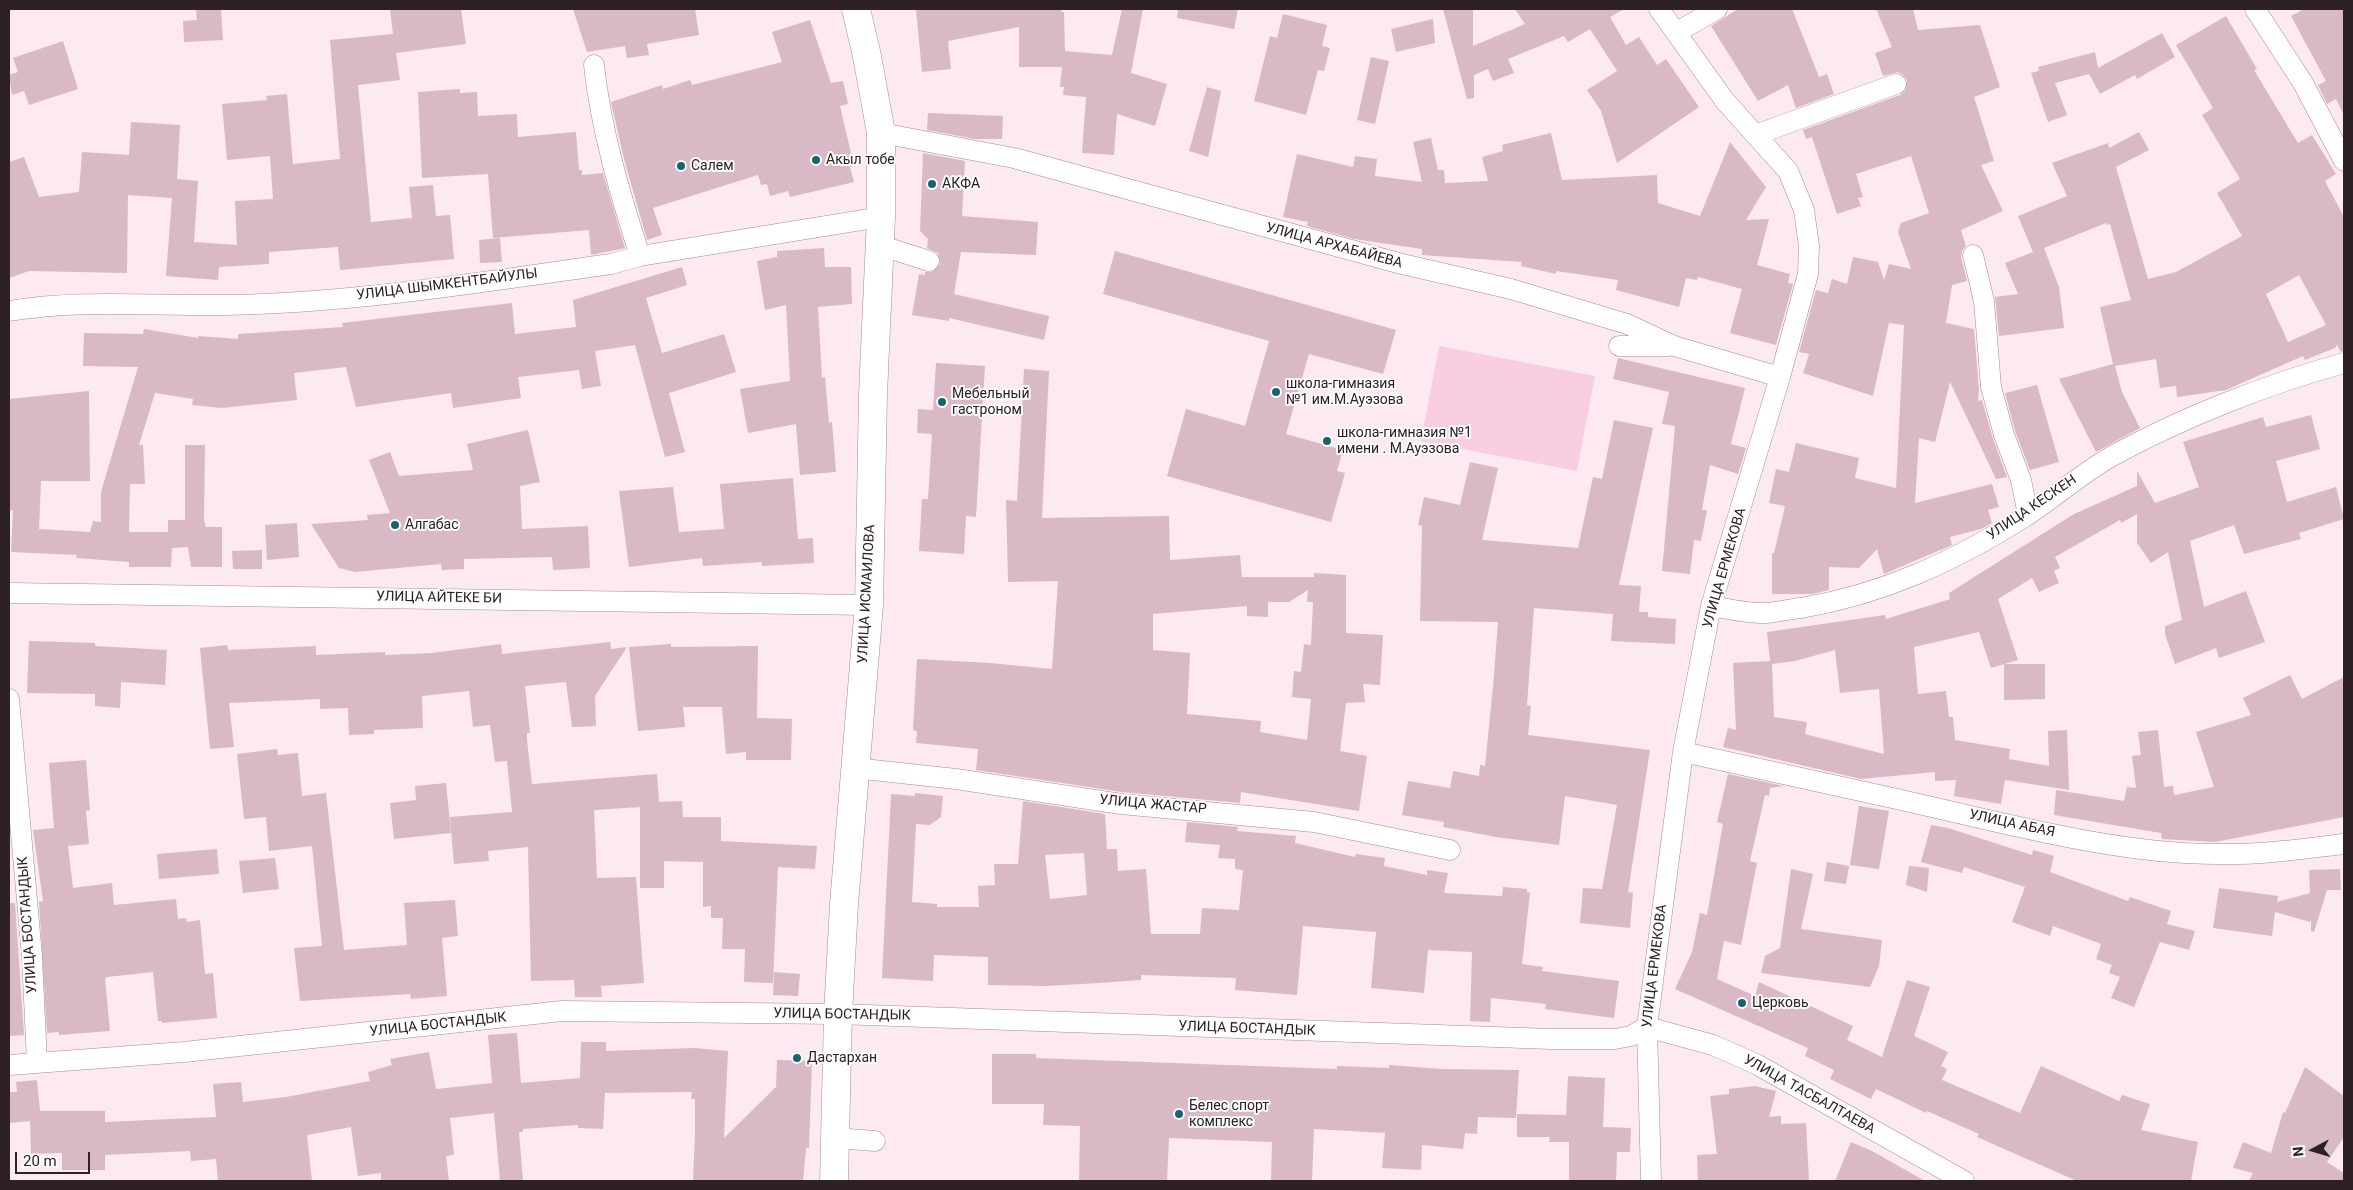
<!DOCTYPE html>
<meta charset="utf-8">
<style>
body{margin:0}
#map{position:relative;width:2353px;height:1190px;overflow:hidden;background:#fde9f1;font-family:Roboto,sans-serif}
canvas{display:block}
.frame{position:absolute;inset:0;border:10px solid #2d2126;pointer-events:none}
.north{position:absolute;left:2288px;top:1125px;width:50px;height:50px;-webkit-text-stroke:4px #fcfcfc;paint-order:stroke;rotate:264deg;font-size:14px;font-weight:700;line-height:20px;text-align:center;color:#2d2126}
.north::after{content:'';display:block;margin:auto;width:18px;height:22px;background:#2d2126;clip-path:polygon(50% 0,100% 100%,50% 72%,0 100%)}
.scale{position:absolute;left:15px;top:1152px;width:75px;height:22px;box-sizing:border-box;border:2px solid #2d2126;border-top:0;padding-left:6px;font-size:15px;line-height:18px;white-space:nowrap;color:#2d2126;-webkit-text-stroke:4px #fcfcfc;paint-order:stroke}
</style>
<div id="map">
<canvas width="2353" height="1190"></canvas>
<div class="frame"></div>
<div class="north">N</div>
<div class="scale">20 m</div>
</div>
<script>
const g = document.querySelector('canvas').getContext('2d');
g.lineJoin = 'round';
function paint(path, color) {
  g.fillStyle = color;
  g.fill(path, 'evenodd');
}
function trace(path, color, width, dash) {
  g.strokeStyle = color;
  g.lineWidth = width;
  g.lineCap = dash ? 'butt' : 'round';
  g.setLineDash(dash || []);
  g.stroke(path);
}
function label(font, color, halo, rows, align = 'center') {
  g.font = font + ' Roboto,sans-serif';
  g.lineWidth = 4;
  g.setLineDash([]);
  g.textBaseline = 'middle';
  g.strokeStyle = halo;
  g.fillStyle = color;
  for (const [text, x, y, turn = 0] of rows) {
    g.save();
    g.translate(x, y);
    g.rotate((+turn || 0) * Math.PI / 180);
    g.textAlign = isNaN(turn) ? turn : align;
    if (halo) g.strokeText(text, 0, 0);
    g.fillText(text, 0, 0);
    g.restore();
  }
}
paint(new Path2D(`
 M1439,346L1595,376L1577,471L1421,441Z`), '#f8cee0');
paint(new Path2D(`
 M196,9H221L223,40L184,42L183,21L197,20Z
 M390,9H461L466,44L396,53L400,80L358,85L371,222L412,218L409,187L433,185L436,216L450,215L454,259L340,270L338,247L269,252V264L219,267L218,280L166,276L172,198L128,195L127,273L29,271L9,278V162L24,157L39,197L79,192L82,152L129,155L131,122L180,125L177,179L198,181L194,242L237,245L235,201L273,199L270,156L227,160L222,104L267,100L266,96L287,94L293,164L340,159L330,40L393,34Z
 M573,9H695L699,35L647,44L649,55L627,58L625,46L587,52Z
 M916,9H1061V12H1064L1065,51L1112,55L1122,9H1143L1131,73L1167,84L1155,126L1117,114L1114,155L1082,153L1086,97L1063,95L1064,87H1060L1062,67H1019V27L948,41L951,69L922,72Z
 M1178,9H1238L1234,29L1177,18Z
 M1443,9H1473V46L1525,24L1515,9H1624L1610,17L1626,45L1639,37L1657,65L1666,59L1699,107L1617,163L1601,111L1587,90L1617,71L1590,29L1568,42L1564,36L1508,59L1514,73L1493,81L1488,69L1474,75V98L1467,99Z
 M1738,9H1792L1819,77L1827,74L1834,94L1796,108L1788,85L1758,101L1711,26Z
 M1876,9H1913L1918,30L1980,25L2000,87L1974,97L1994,161L1981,165L2003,211L1961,230L1966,246L1962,251L1961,257L1967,281L1952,285L1946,323L1974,329L1979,390L1978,401L1982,400L1993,439L2007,477L1996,479L1950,382L1935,442L1919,438L1915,503L1992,484L1999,507L1988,510L1992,523L1981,529L1950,537L1952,545L1884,574L1877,549L1859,568L1829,567V590L1812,594H1772V553H1774L1785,506L1769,503L1776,469L1789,472L1796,443L1859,458L1855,478L1896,488L1904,325L1889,323L1873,396L1803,373L1809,354L1799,352L1816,290L1828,293L1832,279L1847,284L1853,257L1878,262L1884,280L1889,264L1911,269L1898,232L1901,223L1929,213L1911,156L1856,174L1863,197L1858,198L1861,206L1837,214L1812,137L1806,139L1803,130L1900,95L1905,91L1907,80L1903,75L1898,72L1883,76L1875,53L1892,47Z
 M2304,9H2344V115L2336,99L2327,104L2318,85L2326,81L2291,16Z
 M1283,14L1327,25L1322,46L1330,48L1324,71L1318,70L1306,115L1254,101L1270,36L1277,38Z
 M2226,16L2257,69L2254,70L2298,143L2312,135L2336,174L2325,181L2344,217V351L2341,352L2337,345L2335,348L2305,360L2303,356L2226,390L2177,397L2176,386L2160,388L2156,359L2115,366L2122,392L2140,428L2096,452L2059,379L2113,364L2100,307L2131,300L2110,224L2107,225L2106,223L2044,248L2059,287L2064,328L1999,336L1995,297L2018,294L2005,263L2033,252L2018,216L2067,196L2052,163L2108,143L2109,148L2139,132L2149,150L2116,167L2148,279L2176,272L2242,236L2217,193L2240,179L2202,115L2213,108L2176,45ZM2299,275L2326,325L2288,342L2266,294Z
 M1433,19L1435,43L1396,52L1391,29Z
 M810,20L831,83L843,81L848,104L840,106L854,166L850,167L854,182L790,197L788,191L770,196L767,184L761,185L758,175L653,208L662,235L647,240L624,159L611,102L662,85L663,89L690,80L692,85L782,62L772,32Z
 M2162,33L2175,57L2137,79L2135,75L2100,94L2089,74L2055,83L2067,115L2048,122L2031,73L2039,71L2038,67L2095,52L2098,68Z
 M63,41L78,89L29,105L24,91L12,95L9,75L18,72L13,58Z
 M1371,57L1389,61L1375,124L1357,120Z
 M1207,87L1221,91L1208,157L1189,151Z
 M460,89V93L477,92L478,116L517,114L518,137L576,132L579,170H582V175L603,173L625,248L591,255L589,230L493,238L488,174L422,178L418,92Z
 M928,113L1003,116L1002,139H975L927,130Z
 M1551,133L1562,180L1657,175L1658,203L1700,216L1730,142L1766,187L1746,220L1769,219L1757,265L1790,274L1788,283L1793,284L1776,345L1730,333L1742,289L1698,277L1697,280L1686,278L1679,307L1616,290L1618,280L1556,271V274L1521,266L1522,262L1422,255V249L1354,239L1307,226L1308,222L1283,217L1297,154L1353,167L1355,156L1377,159L1375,176L1422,182L1413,142L1431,138L1438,170H1444L1445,183L1488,181L1482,157L1503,151L1502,145Z
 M923,153L965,161L962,216L1038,222L1036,255L961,252L954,294L1049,316L1044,340L949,318V321L912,315L919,274L925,275V272H932L940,264L938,253L927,248L928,239L920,231Z
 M500,238L502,262L480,263L479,240Z
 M824,248L825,267H851L852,304L818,307L822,378L825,377L829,423L832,422L836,472L800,475L796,424L748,433L740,389L790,381L786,305L765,310L757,261L777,257V251Z
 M1115,251L1396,330L1383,374L1309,354L1286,434L1343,450L1337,471L1345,473L1331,522L1167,476L1186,409L1245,426L1269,341L1103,294Z
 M682,267L687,285L646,298L662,353L724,334L736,372L669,393L685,452L665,457L635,345L595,351L601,386L582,389L579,370L518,377L521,398L453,408L451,393L356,407L346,367L294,373L297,400L221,408L192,405L193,399L155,393L139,445H143L145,484H130L129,532H168V520H185V445H205L204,520L206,527H222V567H191L188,547L172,548L171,567H129V562L76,558L77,555L11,552L13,510L9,511V399L89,391L90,481H41L39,529L90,532L93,521L101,522V492L138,367L83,366L84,333L143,334L144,329L198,338V336L238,339V334L343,327L342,323L512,303L515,334L576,327L573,300Z
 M1618,358L1745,388L1731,444L1746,448L1744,455L1738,474L1710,465L1702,510H1707L1701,541L1694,540L1690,574L1662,571L1675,426L1662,424L1669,392L1613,379Z
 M936,363L985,366L976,517L966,516L964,554L919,551L922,499H928L932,434L917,433L918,409L933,410Z
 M1024,369L1049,371L1042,518L1169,516L1170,560L1240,555L1242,577H1314V573L1346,575V633L1383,635L1380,685L1363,684L1365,702L1346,703L1340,751L1367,756L1359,811L1241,792L1240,803L1122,792L976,770L978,749L916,743L917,731L913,730L917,659L990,663L1052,669L1058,581L1008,582L1006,500L1017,501ZM1308,590L1307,602H1313L1311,645L1304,644L1301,672L1294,671L1292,697L1311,699L1307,740L1260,732L1261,721L1187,714L1190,653L1153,650V614L1247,606V616L1268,617V602H1289Z
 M2037,385L2059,462L2030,470L2015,431L2005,393Z
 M2311,415L2320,449L2276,461L2287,502L2336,487L2344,519L2299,533L2301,539L2244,554L2234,525L2190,541L2204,607L2246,591L2265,642L2219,658L2216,648L2175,664L2165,634V626L2182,620L2168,552L2151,563L2137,543V514L2121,523L2120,520L2055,557L2060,568L2054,571L2059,583L2039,592L2032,578L1998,599L2018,660L1991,668L1979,632L1914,647L1918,694L1946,691L1949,717H1953L1955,740L2010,749L2009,759L2049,766L2048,731L2067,730L2069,790L2005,780L2001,804L1954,796L1956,780L1935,781V772L1861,779L1723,747L1728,728L1736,730L1733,663L1770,661L1767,632L1885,615L1886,619L1950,599L1949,593L2074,514L2137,486V471L2155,503L2199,487L2183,442L2263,417L2266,427ZM1835,650L1840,693L1879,689L1884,754L1805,734L1807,722L1774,717L1772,664L1795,661Z
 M1614,420L1653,428L1619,585L1641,586L1639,612H1648V617L1676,619L1675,644L1611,641L1613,614L1534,608L1527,705L1531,706L1528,735L1650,750L1628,892L1633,893L1630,928L1580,923L1583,888L1602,889L1617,805L1565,796L1559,845L1496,837L1443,827L1444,822L1402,815L1408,781L1450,788L1453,771L1479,776L1480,765L1485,766L1493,687L1498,622L1420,621L1422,526L1418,525L1424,497L1460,505L1470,462L1498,468L1482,540L1578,548L1593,477L1602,479Z
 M528,430L540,482L520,486L522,529L588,526L590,568L553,570L552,557L464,559V569L442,570L441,564L355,572L339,568L311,524L368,520L367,515L390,513L369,460L390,452L399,476L473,470L467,444Z
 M793,478L798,539L813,538L814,563L762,566V562L703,566L702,558L629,567L619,491L673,487L679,532L724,529L720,484Z
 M297,523L299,557L267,560L265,525Z
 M262,550V569H233L232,551Z
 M29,641L95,643V646L167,650L165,685L121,682L120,708L95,706V694L27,693Z
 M610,642L611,649L627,647L595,696L596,726L572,727L566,682L525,686L530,733H527V740L532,784L657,774L659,802L682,801L683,817H721V841L817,846L815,869L778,867L773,983L744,982L745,949H722L723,918H711V906L703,907V862L664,861V888H640V807L594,810L597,878L636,877L644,983L601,986L602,997H575L574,980L531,981L528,847L488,851L489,861L454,864L450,817L512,812L507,761L495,762L490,725L473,727L469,691L422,696L423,728L374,730V734L349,735L348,708L320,709V699L229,703L234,747L210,749L200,648L227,645L228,650L316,646V655L385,652V655L432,653L501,644L502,654Z
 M671,644V647L758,646L757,718L792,719L791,760H746V752L726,754L722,707H683L685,727L638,731L629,647Z
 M2004,664H2045V699L2004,700Z
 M2290,675L2302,699L2344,677V817L2215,842L2162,839L2161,833L2054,815L2056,790L2124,801L2127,787L2136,788L2132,756L2141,755L2138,732L2158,730L2164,787L2173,786L2174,795L2214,787L2196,732L2251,715L2243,698Z
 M277,749L278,755L298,753L302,796L326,793L344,950L407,945L404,903L455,900L458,936L442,938L447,996L411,999L410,994L300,1001L294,948L322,946L312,846L269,851L266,817L244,819L237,754Z
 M86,760L90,810L86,811L89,844L68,846L73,888L112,883L114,905L176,899L178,919L186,918L187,922L200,920L205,974L213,973L217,1018L162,1023V1021H158L153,972L107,977L105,979L110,1031L59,1035V1032L47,1033L39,902L43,901L33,830L54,828L49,763Z
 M1728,774L1784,786L1770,788L1769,796L1765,795L1750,861L1757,863L1741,945L1724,941L1717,979L1755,996L1759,982L1853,1026L1847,1040L1882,1057L1907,980L1930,987L1914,1036L1948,1052L1941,1066L1947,1069L1942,1080L2020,1113L2041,1066L2119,1101L2122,1095L2150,1104L2141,1130L2198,1142L2191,1181H2077L1977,1137L1979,1134L1927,1111L1926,1113L1876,1089L1871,1099L1830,1079L1834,1070L1805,1056L1808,1048L1675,989L1692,952L1700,913L1707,915L1723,824L1717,822Z
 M446,783L451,833L394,839L390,803L416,800L415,786Z
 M915,793L943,796L941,817L930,825L916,824L912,902L937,904V907H979L978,886L995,885L994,864H1018L1023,801L1105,814L1107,849H1117L1118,871L1146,869L1151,934H1200L1202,908L1239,910L1243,870L1235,869V859L1218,858L1220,845L1185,842L1187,822L1238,827L1237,831L1296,836L1295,843L1355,857L1356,854L1385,858L1384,866L1427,875V870L1448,873L1444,893L1502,896L1503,887L1527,889V892L1530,893L1522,964L1543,967L1542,971L1619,981L1614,1018L1545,1009L1546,1004L1491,998L1490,1022L1470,1021L1472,952L1428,950L1424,993L1371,988L1376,932L1303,926L1297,995L1235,990L1236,978L1141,975V980L1099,983L1047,986L988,985V957L934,955L933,981L882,978L891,794L915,796ZM1084,853L1087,895L1050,899L1045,855Z
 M1859,806L1889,811L1879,869L1850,865Z
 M1931,825L1948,828L2032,855L2033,850L2054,856L2050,872L2128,901L2130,897L2171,911L2167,924L2195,931L2189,950L2160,942L2134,1007L2111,998L2120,977L2109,973L2112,965L2096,959L2101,944L2053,926L2050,936L2012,922L2025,887L1964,867L1962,873L1921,862Z
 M217,849L219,874L159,879L157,854Z
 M275,858L279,889L243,893L239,861Z
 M1827,862L1849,866L1846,884L1824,881Z
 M1909,866L1929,868L1927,892L1906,885Z
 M1791,869L1813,874L1801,929L1882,940L1879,966L1870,987L1761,973L1765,956L1780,948Z
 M2340,869L2341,890H2327L2314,932L2311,931V919L2310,922L2275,912L2272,936L2213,928L2219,888L2278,896L2277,902L2310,893L2309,870Z
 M9,903H15L24,1035L9,1036Z
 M774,972L800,974L798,996L773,995Z
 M517,1033L521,1083L580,1078L581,1042H606V1051L695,1048L728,1051L724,1138L776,1087L777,1060L812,1061L809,1148H806L803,1181H693L695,1132V1099H691L692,1092L605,1093L603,1129L578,1128V1125L523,1129V1132H519L523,1181H500L494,1113L450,1118L454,1155L446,1156L449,1181H381V1173L358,1176L351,1127L307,1135L312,1181H218L216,1159L191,1161L190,1151L105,1155V1170H62V1153L31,1154L30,1121L9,1123V1092H17L16,1082L37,1080L40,1111H105V1122L216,1117L213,1084L241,1082L243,1102L286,1097L370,1081L368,1072L392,1065L390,1059L429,1052L436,1089L492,1083L488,1035Z
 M992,1054H1036V1058L1337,1069V1066L1389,1068V1065L1442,1069L1519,1070L1516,1118L1478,1117L1477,1134L1465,1133L1463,1149L1422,1145L1421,1170L1382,1168L1385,1133L1314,1129L1312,1181H1271L1272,1142L1169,1138L1167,1181H1079L1080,1126L1043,1125L1044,1104H992Z
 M2305,1067L2344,1096V1137L2327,1162L2344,1173V1181H2249L2253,1173L2233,1168L2243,1142L2271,1153L2283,1112L2285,1113Z
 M1568,1076L1605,1078L1603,1127L1631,1128L1630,1152H1617L1616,1181H1569V1142H1549L1550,1137H1517V1114L1566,1115Z
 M1755,1086L1776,1091L1769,1117L1781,1116V1124L1806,1123L1809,1181H1698L1697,1155L1717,1154L1710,1096L1729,1094V1089Z
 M1851,1142L1872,1151L1925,1181H1835Z`), '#d9b9c6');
const street = new Path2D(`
 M2255,9L2303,83L2344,161
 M1677,32L1717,9
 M594,65C601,130 620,194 640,256
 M881,133L1014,158L1402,264L1511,289L1627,324L1674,346L1780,377
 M1755,135L1896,84
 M879,245L929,261
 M1973,255L1984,301L1991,387L2004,435L2021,480L2028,515
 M9,311C80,299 152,306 224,305C353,303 483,282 611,264L640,256L881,217
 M1619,346H1669
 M9,593L869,605
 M1711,606C1729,609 1749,614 1767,613C1778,612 1790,609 1801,608C1884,594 1955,561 2026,516C2057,496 2084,471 2116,454C2186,416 2268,384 2344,363
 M9,699L32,956L37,1063
 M1683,752C1771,771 1858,790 1945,810C2032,830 2127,854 2217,854C2260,855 2302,849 2344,844
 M854,768L956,779L1121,804L1314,822L1450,850
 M9,1065L184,1052L562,1011L838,1014L1552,1039H1615L1631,1036L1647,1027L1713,1045L1756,1064L1964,1181
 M835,1138L875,1141
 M1651,1181L1647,1027L1683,752L1711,606L1780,377L1808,274L1809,246L1804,210L1788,171L1725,101L1659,9`);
const primary = new Path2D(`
 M834,1181L838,1014L844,904L869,605L873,394L881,217V133L867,56L856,9`);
trace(street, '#a78995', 21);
trace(primary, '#a78995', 29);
trace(street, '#fff', 20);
trace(primary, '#fff', 28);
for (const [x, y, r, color] of [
 [816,160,5,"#18646e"],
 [681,166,5,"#18646e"],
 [932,184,5,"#18646e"],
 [1276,392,5,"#18646e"],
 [942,402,5,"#18646e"],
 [1327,441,5,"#18646e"],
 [395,525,5,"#18646e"],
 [1742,1003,5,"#18646e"],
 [797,1058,5,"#18646e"],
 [1179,1114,5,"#18646e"]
]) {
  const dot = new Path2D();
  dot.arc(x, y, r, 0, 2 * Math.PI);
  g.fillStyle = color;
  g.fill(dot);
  trace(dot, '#fcfcfc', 2);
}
label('14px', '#2d2126', '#fcfcfc', [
 ["Акыл тобе",826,160],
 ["Салем",691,166],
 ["АКФА",942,184],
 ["школа-гимназия",1286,384],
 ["№1 им.М.Ауэзова",1286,400],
 ["Мебельный",952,394],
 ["гастроном",952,410],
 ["школа-гимназия №1",1337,433],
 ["имени . М.Ауэзова",1337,449],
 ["Алгабас",405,525],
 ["Церковь",1752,1003],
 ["Дастархан",807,1058],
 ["Белес спорт",1189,1106],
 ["комплекс",1189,1122]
], 'left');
label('14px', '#2d2126', '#fcfcfc', [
 ["УЛИЦА АРХАБАЙЕВА",1334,246,15],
 ["УЛИЦА ШЫМКЕНТБАЙУЛЫ",447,285,-7],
 ["УЛИЦА КЕСКЕН",2032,508,-34],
 ["УЛИЦА ЕРМЕКОВА",1725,568,-74],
 ["УЛИЦА ИСМАИЛОВА",867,594,-87],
 ["УЛИЦА АЙТЕКЕ БИ",439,598,1],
 ["УЛИЦА ЖАСТАР",1153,805,5],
 ["УЛИЦА АБАЯ",2012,824,12],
 ["УЛИЦА БОСТАНДЫК",28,925,-94],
 ["УЛИЦА ЕРМЕКОВА",1655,966,-83],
 ["УЛИЦА БОСТАНДЫК",842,1015,1],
 ["УЛИЦА БОСТАНДЫК",438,1025,-6],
 ["УЛИЦА БОСТАНДЫК",1247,1029,2],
 ["УЛИЦА ТАСБАЛТАЕВА",1809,1095,29]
]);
</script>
